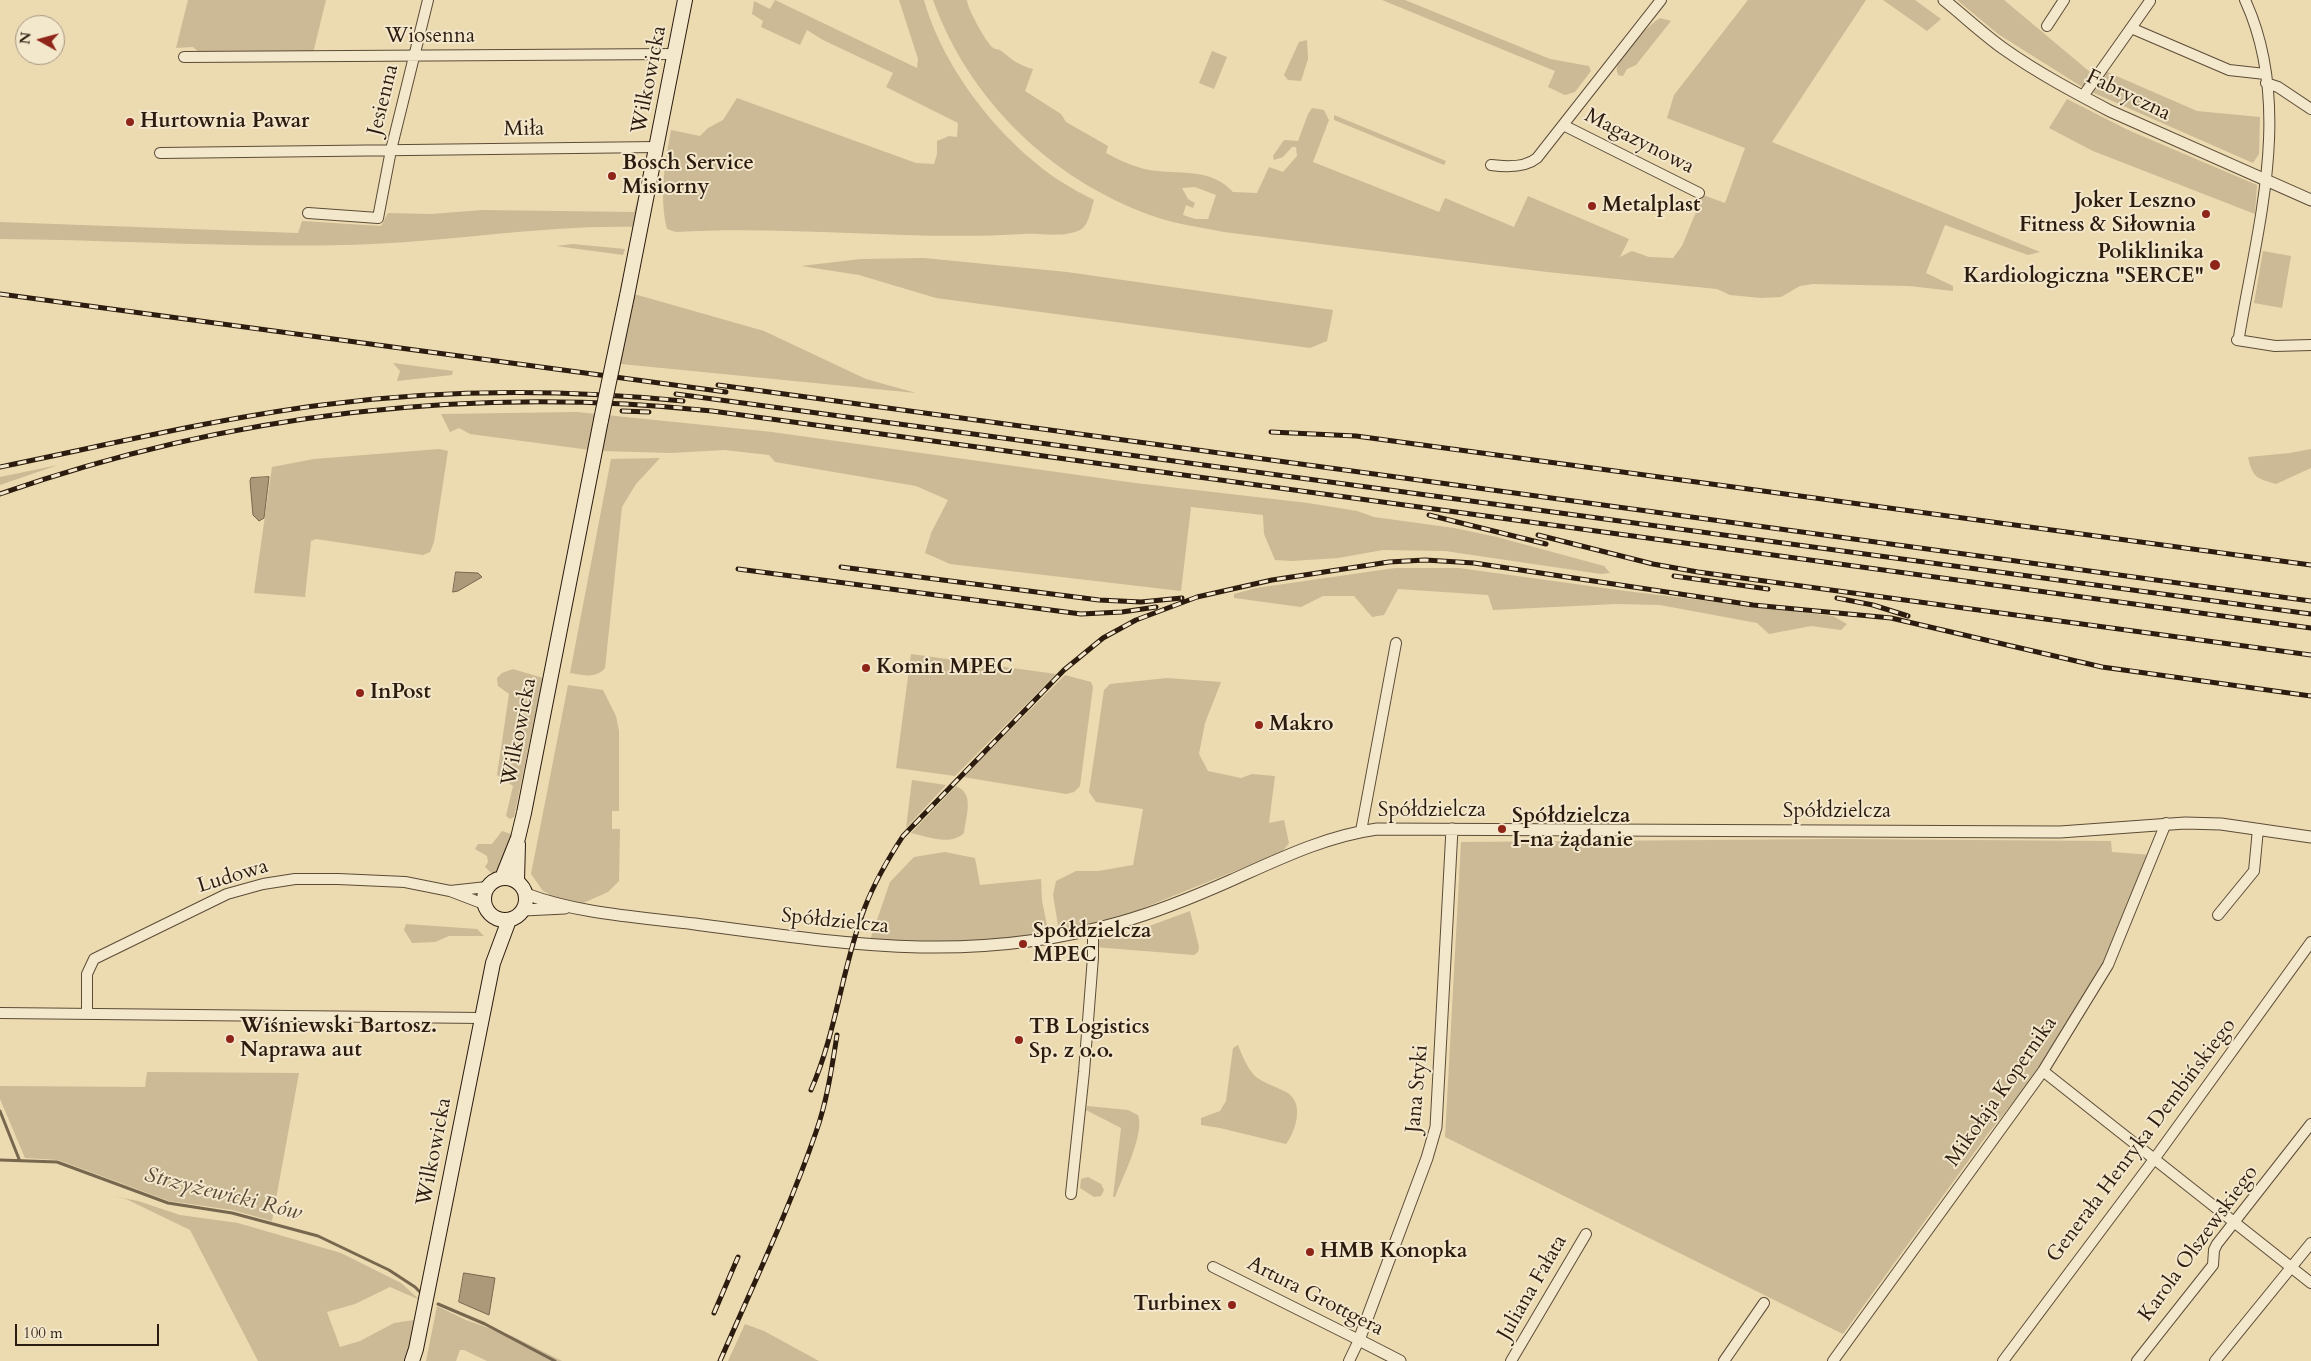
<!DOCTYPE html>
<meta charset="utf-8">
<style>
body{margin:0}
#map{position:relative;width:2311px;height:1361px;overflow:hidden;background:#ecdab0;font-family:Cardo,serif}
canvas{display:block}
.north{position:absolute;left:15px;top:15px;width:50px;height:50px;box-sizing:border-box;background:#f3e7cc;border:1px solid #a39680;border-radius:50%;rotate:277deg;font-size:14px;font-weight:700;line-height:20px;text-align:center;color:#2c1c0f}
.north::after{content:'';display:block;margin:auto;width:18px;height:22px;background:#8f2418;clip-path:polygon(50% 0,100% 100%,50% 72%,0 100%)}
.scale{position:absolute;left:15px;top:1324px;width:144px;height:22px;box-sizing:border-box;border:2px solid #2c1c0f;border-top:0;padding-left:6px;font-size:15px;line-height:18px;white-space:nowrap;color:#2c1c0f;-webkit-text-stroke:4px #f3e7cc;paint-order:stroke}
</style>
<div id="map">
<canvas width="2311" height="1361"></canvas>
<div class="north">N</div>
<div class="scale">100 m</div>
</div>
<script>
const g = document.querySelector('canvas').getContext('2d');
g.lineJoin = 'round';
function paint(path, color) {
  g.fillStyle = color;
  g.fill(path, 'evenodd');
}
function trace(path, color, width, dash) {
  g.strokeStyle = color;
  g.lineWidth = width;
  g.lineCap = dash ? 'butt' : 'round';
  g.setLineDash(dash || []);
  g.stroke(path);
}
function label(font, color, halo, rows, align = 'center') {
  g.font = font + ' Cardo,serif';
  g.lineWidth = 4;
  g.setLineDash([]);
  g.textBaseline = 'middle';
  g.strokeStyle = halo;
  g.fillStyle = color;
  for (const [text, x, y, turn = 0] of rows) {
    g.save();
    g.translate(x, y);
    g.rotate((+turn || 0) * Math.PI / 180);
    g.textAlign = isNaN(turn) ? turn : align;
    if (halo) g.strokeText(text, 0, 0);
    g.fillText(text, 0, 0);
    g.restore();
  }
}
paint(new Path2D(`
 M188,0H326L313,53L201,54L193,47L176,48Z
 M775,0L917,68L918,59L899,0H924C943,69 1001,142 1060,181C1071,188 1082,194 1094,200C1091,208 1089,226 1080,230C1063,238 1042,233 1024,234C908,241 792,225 676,232L667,229C659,196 665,163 671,130L700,136L708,128L723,120L737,98L916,163L934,164L937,154V141L949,136L957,137L958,123L886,87L893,73L823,40L807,30L800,45L761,27L763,21L752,14L754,1L770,9Z
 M933,0H967C967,8 986,42 992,47C994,49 997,49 1000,50C1012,59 1017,65 1033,69L1025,91L1061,114L1066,122L1108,146L1106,153C1119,160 1134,167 1149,170C1179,175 1210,167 1233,192L1257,193L1269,167L1283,172L1297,156L1296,147H1292L1283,157L1274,160L1273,156L1284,140L1298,141L1308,114L1312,108L1324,110L1329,120L1313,162L1439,212L1445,198L1514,227L1528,196L1629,239L1620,257L1632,251L1649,257L1673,258L1682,246L1703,195L1725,203L1745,148L1667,118L1674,95L1748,0H1866L1772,142L2040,252L2028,255L1945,225L1926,273L1953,286V291L1909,286L1813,284L1800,286L1781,297L1761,298L1730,295L1717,289L1547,272L1224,232C1200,227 1173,224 1150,215C1051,179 969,100 933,0ZM1195,187L1216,195L1208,219H1195L1183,215L1186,205L1193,208L1195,203L1188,199L1182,188Z
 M1382,0H1405L1550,59L1589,66L1591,71L1575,92L1565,95L1548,87L1555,71Z
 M1883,0H1915L1941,19L1927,31Z
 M1957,0H2004L2096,77L2099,84L2105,71L2197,111L2260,117L2259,154L2253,163L2087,90L1998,34Z
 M1660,18L1671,21L1636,65L1627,69L1623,76L1618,75C1618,73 1616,70 1617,67C1619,56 1650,23 1660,18Z
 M1307,40L1308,59L1301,81L1288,80L1284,75L1299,42Z
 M1212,51L1227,57L1214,89L1199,83Z
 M2067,99L2128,130L2257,185L2255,214L2093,151L2049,128Z
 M1334,115L1446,161L1444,165L1334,120Z
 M638,197L647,198L641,227C551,224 463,240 373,244C249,249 125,240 0,239V222L298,233L302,221L381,226L388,213L431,214L482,210L634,212Z
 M573,244L625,249L623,255L556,246Z
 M2263,251L2291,256L2282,308L2254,303Z
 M924,258L1067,272L1333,310L1327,341L1310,348L936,298L859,275L801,266L861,259Z
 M627,292L764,331L866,379L916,393L611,363Z
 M393,363L453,371L452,375L397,381L400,371Z
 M577,412L772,432L1135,483L1308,503L1357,511L1374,517L1454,528L1497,537L1604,566L1610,573L1601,574L1445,551L1383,550L1338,558L1292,561L1275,560L1264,534L1263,515L1191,507L1181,591L950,564L925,553L931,533L948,500L916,486L775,462L769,455L724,450L671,453L603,451L602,417L590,450L470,434L459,428L450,432L441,414Z
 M439,449L448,451L434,542L430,552L423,555L316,539L311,541L305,597L254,593L272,467L314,459Z
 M2311,449V468L2276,484C2256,478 2253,478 2248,457L2290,453Z
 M660,458L636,484L622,507L605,668C596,679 583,675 570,673L611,459Z
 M58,465L0,485V477Z
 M1395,568H1459L1626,591L1833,616L1847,624L1841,630L1811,626L1769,634L1757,623L1660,605L1616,604L1493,610L1488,595L1398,589L1384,615L1372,617L1354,596H1323L1301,607L1234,598V594L1256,588Z
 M911,654L1056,674L955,776L896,768Z
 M513,669L543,678L514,817L510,819L506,816L513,786L497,775L509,694L498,686L497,678L502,673Z
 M1065,675L1091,682L1093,687L1080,786L1074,792L1066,794L963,777Z
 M1167,678L1221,682L1205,723L1199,754L1208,771L1241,778L1252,774L1275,776L1269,823L1284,820L1289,843L1282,852L1126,915L1065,930L1058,925L1053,895L1056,881L1076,871H1098L1133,865L1143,809L1096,802L1089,792L1104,690L1110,684Z
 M568,685L603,690L616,716L619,731V811H612V829H620L619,881L608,892L581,904L549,898V894L543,891L531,874Z
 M912,780L946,785L906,828Z
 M956,786C975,794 966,815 964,833C950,846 929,837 911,833Z
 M502,831L511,834L512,837L497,878L485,867L488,862L487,856L475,849L478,844H492Z
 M1836,839L2111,841L2112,852L2152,855L2107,957L2038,1071L1987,1135L1843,1334L1445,1137L1461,842Z
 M945,852L975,858L980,885L1041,879L1042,901L1047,925L1042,934L1014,939L868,946L890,882L914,857Z
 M1190,911L1199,947L1198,952L1194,955L1094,947V941L1144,928Z
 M406,924L477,929L484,936H449L435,942L412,943L404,930Z
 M1238,1045C1242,1055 1247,1068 1255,1076C1263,1083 1277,1087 1286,1092C1305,1102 1296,1131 1286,1144L1220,1128L1201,1125V1118L1220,1111L1226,1101L1233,1048Z
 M147,1072L299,1073L272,1221L232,1210L169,1201L58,1160L25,1158L0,1099V1086L145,1087Z
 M1087,1106L1128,1110L1138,1115C1145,1134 1122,1178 1115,1197H1113L1121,1128L1086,1110Z
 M1088,1177L1101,1184L1104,1190L1101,1196L1094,1197L1080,1188L1081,1179Z
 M114,1196L138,1201L180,1215L238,1223L341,1253L401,1283L420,1300L390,1287L355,1304L327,1312L340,1347L360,1341L394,1323L414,1320L407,1361H258L190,1230L126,1199Z
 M437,1306L466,1320L512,1336L562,1361H487L464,1350H460L456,1361H426Z
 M745,1324L764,1331L819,1361H728Z`), '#cbba95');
const water = new Path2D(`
 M269,477L264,518L259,521L253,515L250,481L251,478Z
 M456,572L478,573L482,577L458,591L453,592Z
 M464,1273L495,1278L489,1315L459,1302Z`);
paint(water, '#ab9979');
trace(water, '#78674f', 1);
trace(new Path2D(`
 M0,1111L19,1159
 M0,1160L57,1162L168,1203L232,1213L318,1236L389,1270L415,1287L422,1294
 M438,1304L485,1324L555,1361`), '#78674f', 3);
const minor = new Path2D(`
 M2047,26L2064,0
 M2131,28L2150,1
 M184,57L675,54
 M2266,83L2278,87L2311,109
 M2083,96L2131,28L2229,70L2265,74
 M1563,125L1699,193
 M160,153L657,147
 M1491,165C1506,167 1525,168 1537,158L1661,0
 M308,213L378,218L391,150L428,0
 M2239,337C2257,228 2294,106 2245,0
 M2237,340L2275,346L2311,345
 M1361,831L1396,643
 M450,891L487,887
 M2218,915L2254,871L2258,829
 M0,1013L482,1018
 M87,1014V974L94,959L227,894L263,884L295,879H338L405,882L450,891L484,904
 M2043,1071L2311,1283
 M1071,1194L1084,1072L1093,957V930
 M1213,1267L1359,1340L1349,1361
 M1511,1361L1586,1234
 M1724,1361L1764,1303
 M1833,1361L2043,1071L2108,965L2166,823
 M2003,1361L2155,1158L2311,942
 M2137,1361L2213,1265L2214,1250L2217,1244L2311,1124
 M2215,1361L2311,1243`);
const tertiary = new Path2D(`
 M1944,0C1964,16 1983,34 2004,49C2038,73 2074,92 2110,111L2311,200
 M526,894C579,914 639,917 695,924C845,944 971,965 1121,922C1160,911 1196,896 1232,880C1279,859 1326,836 1377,829L2060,832L2185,823L2221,824L2311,837
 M524,910L565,908
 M1400,1361L1359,1340L1427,1158L1436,1127L1452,829`);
const secondary = new Path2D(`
 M627,296L685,0
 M484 899a21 21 0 1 1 42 0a21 21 0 1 1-42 0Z
 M502,878L518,838L524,813L601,420
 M517,880L518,844
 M412,1361L416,1349L493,963L509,920`);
trace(minor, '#5c4c37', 12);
trace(tertiary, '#5c4c37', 13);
trace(secondary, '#2c1c0f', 16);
trace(minor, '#f3e7cc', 10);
trace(tertiary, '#f3e7cc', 11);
trace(secondary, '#f3e7cc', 14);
const rail = new Path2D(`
 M0,294L726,392
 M718,385L2311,601
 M676,394L2311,614
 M622,411L649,412
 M1271,432L1356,436L2311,565
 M0,467C107,445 214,419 322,405C442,389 563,389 683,401
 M0,494C228,414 471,385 712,411L2311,628
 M1429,515L1546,544
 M1538,535L1653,564L1698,572L2311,655
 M841,567L1099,600L1141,602L1182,598
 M738,569L1081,614L1122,612L1156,607
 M1674,576L1768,589
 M1837,598L1873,605L1908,616
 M811,1090C837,1031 842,966 865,907C875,881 888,859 903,836L1064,670L1103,638L1136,620L1197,597L1272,580L1389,562L1425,560L1474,563L1753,605L1891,618L2102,667L2311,696
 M714,1313L738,1257
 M720,1361C753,1285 789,1210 816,1132C827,1101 832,1067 837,1035`);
trace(rail, '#2c1c0f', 5);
trace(rail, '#f3e7cc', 3, [9]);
const secondaryBridge = new Path2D(`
 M601,420L627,296`);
trace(secondaryBridge, '#2c1c0f', 16, []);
trace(secondaryBridge, '#f3e7cc', 14);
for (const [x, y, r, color] of [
 [130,122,5,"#8f2418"],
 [612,176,5,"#8f2418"],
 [1592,206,5,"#8f2418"],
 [2206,214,5,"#8f2418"],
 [2215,265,6,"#8f2418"],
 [866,668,5,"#8f2418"],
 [360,693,5,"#8f2418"],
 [1259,725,5,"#8f2418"],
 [1502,829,5,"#8f2418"],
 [1023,944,5,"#8f2418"],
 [230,1039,5,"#8f2418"],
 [1019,1040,5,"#8f2418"],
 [1310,1252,5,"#8f2418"],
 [1232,1305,5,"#8f2418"]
]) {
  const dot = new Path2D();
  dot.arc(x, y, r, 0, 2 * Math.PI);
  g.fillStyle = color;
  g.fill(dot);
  trace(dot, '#f3e7cc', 2);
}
label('21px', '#2c1c0f', '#f3e7cc', [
 ["Wiosenna",430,37],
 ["Wilkowicka",650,80,-79],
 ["Fabryczna",2128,96,26],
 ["Jesienna",384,100,-76],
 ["Miła",524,130,-1],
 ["Magazynowa",1639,142,27],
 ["Wilkowicka",520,732,-79],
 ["Spółdzielcza",1432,811],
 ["Spółdzielcza",1837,812],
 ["Ludowa",233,877,-17],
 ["Spółdzielcza",835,922,6],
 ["Jana Styki",1418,1089,-85],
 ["Mikołaja Kopernika",2002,1092,-55],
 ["Generała Henryka Dembińskiego",2142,1141,-53],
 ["Wilkowicka",435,1152,-79],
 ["Karola Olszewskiego",2199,1244,-54],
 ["Juliana Fałata",1533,1288,-60],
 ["Artura Grottgera",1315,1297,27]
]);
label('bold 21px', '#2c1c0f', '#f3e7cc', [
 ["Hurtownia Pawar",140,122],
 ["Bosch Service",622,164],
 ["Misiorny",622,188],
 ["Joker Leszno",2196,202,"right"],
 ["Fitness & Siłownia",2196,226,"right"],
 ["Metalplast",1602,206],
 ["Poliklinika",2204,253,"right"],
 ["Kardiologiczna \"SERCE\"",2204,277,"right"],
 ["Komin MPEC",876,668],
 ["InPost",370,693],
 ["Makro",1269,725],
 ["Spółdzielcza",1512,817],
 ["I-na żądanie",1512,841],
 ["Spółdzielcza",1033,932],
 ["MPEC",1033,956],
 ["Wiśniewski Bartosz.",240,1027],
 ["Naprawa aut",240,1051],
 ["TB Logistics",1029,1028],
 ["Sp. z o.o.",1029,1052],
 ["HMB Konopka",1320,1252],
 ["Turbinex",1222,1305,"right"]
], 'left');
label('italic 22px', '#584834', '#f3e7cc', [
 ["Strzyżewicki Rów",223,1195,14]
]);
</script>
